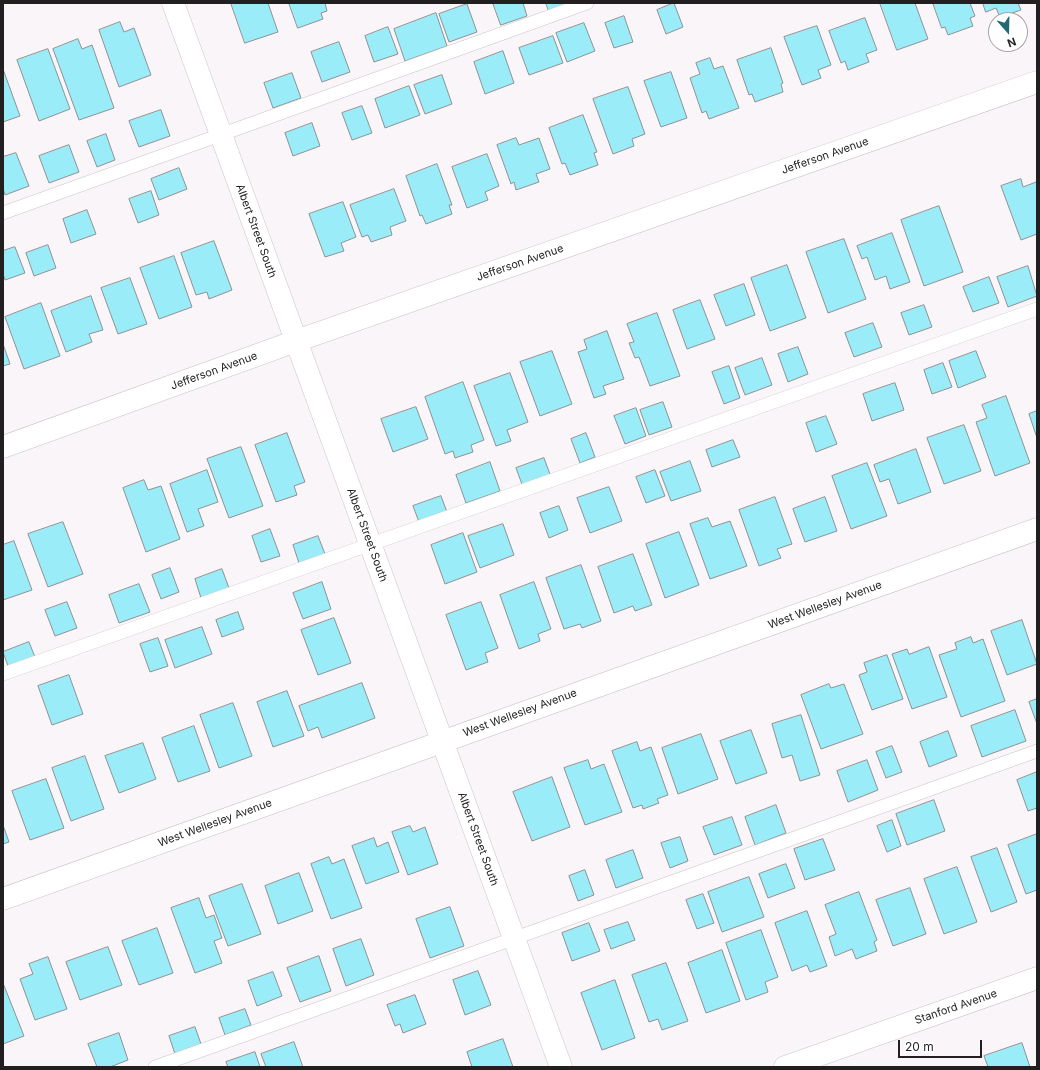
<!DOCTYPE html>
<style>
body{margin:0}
#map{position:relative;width:1040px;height:1070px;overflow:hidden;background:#faf5f8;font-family:Inter,sans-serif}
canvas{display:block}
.frame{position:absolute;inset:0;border:4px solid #211f20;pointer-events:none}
.north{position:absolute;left:988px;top:12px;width:40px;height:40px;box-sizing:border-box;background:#fff;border:1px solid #a6a5a6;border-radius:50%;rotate:160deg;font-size:11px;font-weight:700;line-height:16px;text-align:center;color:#211f20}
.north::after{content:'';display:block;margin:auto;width:14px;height:18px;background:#206a74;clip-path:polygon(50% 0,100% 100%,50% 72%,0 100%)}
.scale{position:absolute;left:898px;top:1040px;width:84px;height:18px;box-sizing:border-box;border:2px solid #211f20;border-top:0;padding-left:5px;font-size:12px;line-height:14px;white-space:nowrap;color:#211f20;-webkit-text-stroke:3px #fff;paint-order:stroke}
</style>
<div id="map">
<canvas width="1040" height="1070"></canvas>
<div class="frame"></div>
<div class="north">N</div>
<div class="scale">20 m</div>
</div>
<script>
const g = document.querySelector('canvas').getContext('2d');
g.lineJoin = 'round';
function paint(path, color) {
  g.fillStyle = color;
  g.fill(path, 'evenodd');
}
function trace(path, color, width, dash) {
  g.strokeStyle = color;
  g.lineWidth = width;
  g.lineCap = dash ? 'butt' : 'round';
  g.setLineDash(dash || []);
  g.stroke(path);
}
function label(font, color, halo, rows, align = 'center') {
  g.font = font + ' Inter,sans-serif';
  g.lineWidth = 3;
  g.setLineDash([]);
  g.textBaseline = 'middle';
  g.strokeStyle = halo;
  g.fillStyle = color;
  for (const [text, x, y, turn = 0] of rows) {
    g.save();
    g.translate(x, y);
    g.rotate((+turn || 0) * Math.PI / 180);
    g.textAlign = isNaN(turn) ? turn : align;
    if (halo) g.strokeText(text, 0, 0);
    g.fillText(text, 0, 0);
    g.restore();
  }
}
const building = new Path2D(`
 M231,3H268L278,32L245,43Z
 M289,3H325L327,11L321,13L323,19L298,28Z
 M493,3H523L527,16L501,25Z
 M546,3H571L549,11Z
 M674,3L683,27L666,34L657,10Z
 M880,3H915L928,39L897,50Z
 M933,3H970L975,16L970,18L973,26L948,35L945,27L942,28Z
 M983,3H1018L1021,10L1000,17L996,8L986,12Z
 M467,4L477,32L449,42L439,14Z
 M436,13L447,46L405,61L394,29Z
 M624,16L633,42L614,48L605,23Z
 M865,18L877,50L866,54L869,62L848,70L845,61L841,63L829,31Z
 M120,22L124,32L134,28L151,75L119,87L99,30Z
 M584,23L595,51L567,62L556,33Z
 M817,26L831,65L818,70L821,78L802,85L784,37Z
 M388,27L398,54L374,62L365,36Z
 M553,36L563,63L529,75L519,48Z
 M78,39L82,49L92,45L114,108L79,120L53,49Z
 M339,42L350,72L322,82L311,52Z
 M771,48L783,83L781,84L783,92L755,102L752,94L749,95L737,60Z
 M48,49L70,109L39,121L17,60Z
 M503,51L514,83L485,94L474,62Z
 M710,58L714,69L723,66L739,108L709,119L706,111L702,113L690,78L700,74L696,63Z
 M3,69L20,116L3,122Z
 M671,72L687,118L661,127L644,81Z
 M292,73L301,98L273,108L264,83Z
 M442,75L452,104L425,114L414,85Z
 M409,86L420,115L385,128L375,99Z
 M628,87L645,134L632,139L634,146L613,154L593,99Z
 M362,106L372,133L352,140L342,113Z
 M161,110L170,136L139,147L129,121Z
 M583,115L597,152L594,153L598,165L570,175L565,163L562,164L549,128Z
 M312,123L320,146L293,156L285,133Z
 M106,134L115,160L97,167L87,141Z
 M516,138L519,145L539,138L550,169L536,174L539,182L516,190L514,182L511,184L497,145Z
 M69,145L79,172L49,183L39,156Z
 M16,153L29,186L5,195L3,188V157Z
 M487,154L499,186L485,192L488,200L467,208L452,167Z
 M437,164L452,205H449L452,214L426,224L422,215L420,216L406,176Z
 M179,168L187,189L159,200L151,179Z
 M1021,179L1023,187L1036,182L1037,184V234L1021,240L1001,186Z
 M394,189L406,221L390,227L392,235L371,242L368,235L362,237L350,205Z
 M151,191L159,215L138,223L129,199Z
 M343,202L356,237L341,243L344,251L325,257L309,214Z
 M939,206L963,272L924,286L901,220Z
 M87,210L96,234L71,243L63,219Z
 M892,233L910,282L890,289L886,276L875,280L867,257L862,259L857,246Z
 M844,239L866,299L828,313L806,252Z
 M214,241L232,290L209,299L207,292L196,295L181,253Z
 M48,245L56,268L34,276L26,253Z
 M15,247L25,273L5,280L3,274V251Z
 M174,256L192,307L159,319L140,268Z
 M787,265L806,318L770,331L751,278Z
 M1028,266L1037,296L1008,307L997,277Z
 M989,277L999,303L973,312L963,287Z
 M130,278L147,324L118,334L101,288Z
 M744,284L755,315L726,326L714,295Z
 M91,296L103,330L89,334L92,342L66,352L51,311Z
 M700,300L715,339L687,349L673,310Z
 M41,303L60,356L24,369L5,317Z
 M924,305L932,327L909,335L901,313Z
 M657,313L680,376L650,386L639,357L635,358L629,343L634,342L627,324Z
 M873,323L882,347L854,357L845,333Z
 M607,331L624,379L603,386L606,394L594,398L578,352L587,349L584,340Z
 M3,344L10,364L3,366Z
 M798,347L808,374L788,382L778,354Z
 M552,351L572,404L540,416L520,362Z
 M976,351L986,377L958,388L949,361Z
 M762,358L772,385L745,395L735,368Z
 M943,363L952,387L932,394L924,370Z
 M729,366L740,398L724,404L712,372Z
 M510,373L528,422L507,430L511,441L496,446L474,386Z
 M463,382L484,440L471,445L473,452L455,458L453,451L445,454L425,397Z
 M895,383L904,410L872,421L863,394Z
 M1006,396L1030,463L995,476L976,422L987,418L982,405Z
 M663,402L672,427L649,435L640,410Z
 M416,407L428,439L393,452L381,419Z
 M636,408L646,436L625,444L614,416Z
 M1037,411V438L1029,414Z
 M826,416L837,444L816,452L806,423Z
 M964,425L981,471L944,484L927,438Z
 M287,433L305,482L294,486L297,495L276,502L255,445Z
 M586,433L595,457L580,463L571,439Z
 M733,440L740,457L712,467L706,450Z
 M241,447L263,506L229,518L207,459Z
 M916,449L931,492L898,504L889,479L880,482L874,465Z
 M544,458L551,477L523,487L516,468Z
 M690,461L701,491L671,501L660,472Z
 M490,462L500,491L466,503L456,475Z
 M867,463L887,516L851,529L832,476Z
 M207,470L218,502L198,509L204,526L187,532L170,484Z
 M655,470L665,496L646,503L636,477Z
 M144,480L148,490L161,486L180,539L146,552L123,488Z
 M609,487L622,521L590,533L577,498Z
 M441,496L447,512L419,522L413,506Z
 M775,497L792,544L777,549L781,558L759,566L739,510Z
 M825,497L837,531L805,542L793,509Z
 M559,506L568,530L549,538L540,513Z
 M708,518L712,527L730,521L747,566L710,579L690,524Z
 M63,522L83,574L48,587L28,534Z
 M503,524L514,555L480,568L468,536Z
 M270,529L280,556L261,562L252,536Z
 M679,532L699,585L665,598L646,544Z
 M463,533L477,572L445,584L431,545Z
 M318,536L325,554L299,563L293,545Z
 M14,541L32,590L3,600V545Z
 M633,554L652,605L635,611L633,606L614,613L598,567Z
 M581,565L601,621L582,628L580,624L564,629L546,578Z
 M170,568L179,592L161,599L152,575Z
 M222,569L229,588L201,598L195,579Z
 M322,582L331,609L303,619L293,593Z
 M534,582L551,629L538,634L540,641L519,649L500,595Z
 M139,584L150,612L119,623L109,595Z
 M67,602L77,628L55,636L45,610Z
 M481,602L498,648L485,653L488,662L466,670L446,615Z
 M238,612L244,629L222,637L216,620Z
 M334,618L351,663L318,675L301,630Z
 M1022,620L1037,664L1007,675L991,631Z
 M202,627L212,654L175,668L165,640Z
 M971,637L973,643L983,639L1005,701L961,717L939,655L957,649L955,643Z
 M158,638L168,666L150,672L140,644Z
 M29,642L35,657L8,666L3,652Z
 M929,647L947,697L912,709L892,654L907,649L909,654Z
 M887,655L903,699L872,710L859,675L867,672L864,663Z
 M69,675L83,714L52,725L38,686Z
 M362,683L375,718L322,738L318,727L308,731L299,706Z
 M829,684L831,688L844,684L863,734L821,749L801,695Z
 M287,691L304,736L273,747L257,702Z
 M1037,699V724L1029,702Z
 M233,703L252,756L219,768L200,715Z
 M1015,710L1026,741L982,757L971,726Z
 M801,715L820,775L800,781L792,755L782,758L772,724Z
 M194,726L210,771L178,782L162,738Z
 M751,730L767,773L736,784L720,741Z
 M948,731L957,756L929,767L920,742Z
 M701,734L718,779L678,794L662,748Z
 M637,742L640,751L651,747L668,795L657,799L659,803L643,809L642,805L633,808L612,751Z
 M143,743L156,779L119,793L105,756Z
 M892,746L902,772L886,778L876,752Z
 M85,756L104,809L71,821L52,768Z
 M588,760L591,769L604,764L622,812L585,825L564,768Z
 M867,760L878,790L848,802L837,771Z
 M1037,772V808L1028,811L1017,780Z
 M552,777L570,827L532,841L513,792Z
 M46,779L64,828L30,840L12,791Z
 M934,800L945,831L907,845L896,814Z
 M776,805L786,833L755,845L745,817Z
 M732,817L742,845L714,855L703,827Z
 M892,820L901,846L887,852L877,826Z
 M3,825L9,842L3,844Z
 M410,826L413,832L425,827L438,864L408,875L392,832Z
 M1037,834V890L1026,894L1008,845Z
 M680,837L688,861L670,868L661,843Z
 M374,838L377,847L388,842L399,872L366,884L352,846Z
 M823,839L835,870L805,880L794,849Z
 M997,848L1017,902L991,912L971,857Z
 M633,850L643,878L616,888L606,860Z
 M329,857L332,864L344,859L362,908L331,919L311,864Z
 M786,864L795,888L768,898L759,874Z
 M957,867L977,922L944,934L924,879Z
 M585,870L594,895L578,901L569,876Z
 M299,873L313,911L278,924L265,886Z
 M749,877L764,917L722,932L708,892Z
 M242,884L261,934L228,946L209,896Z
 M910,888L926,934L893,946L876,900Z
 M859,892L877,940L874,942L877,951L856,959L852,949L835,956L829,937L836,934L825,905Z
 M703,894L714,923L697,929L686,900Z
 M199,898L206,918L214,915L222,938L214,941L222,963L195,973L171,908Z
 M450,907L464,946L430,958L416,919Z
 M807,911L827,966L810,972L807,965L792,971L775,923Z
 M628,922L635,940L611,949L604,930Z
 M589,923L600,951L572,961L562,933Z
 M157,928L173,973L139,985L122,941Z
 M761,930L778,977L765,982L768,992L746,1000L726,943Z
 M361,939L374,975L346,986L333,949Z
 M108,947L122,985L80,1000L66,962Z
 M722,950L740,1001L706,1013L688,963Z
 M319,956L331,991L300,1002L287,968Z
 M48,957L67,1009L35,1020L20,979L33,974L29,964Z
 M666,963L688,1021L662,1030L658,1019L649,1022L632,975Z
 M478,971L491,1005L465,1015L453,980Z
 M273,972L282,996L257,1006L248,981Z
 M615,980L635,1038L602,1050L581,993Z
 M3,983L24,1036L3,1044Z
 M415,995L426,1024L403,1033L400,1024L395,1026L387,1005Z
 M245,1009L251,1025L225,1035L219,1018Z
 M195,1027L201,1044L175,1054L169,1036Z
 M119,1033L128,1060L110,1067H97L88,1044Z
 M503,1039L513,1067H472L467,1052Z
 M294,1042L303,1067H266L261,1054Z
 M1022,1043L1030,1067H988L984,1056Z
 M255,1052L260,1067H228L226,1062Z`);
paint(building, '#9aecf9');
trace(building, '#8d9293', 1);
const lane = new Path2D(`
 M3,213L587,3
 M3,674L1037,309
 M155,1067L1037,751`);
const street = new Path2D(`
 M173,3L561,1067
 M3,447L296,341L1037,82
 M3,899L1037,529
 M785,1067L1037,978`);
trace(lane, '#cac5c7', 14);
trace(street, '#cac5c7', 23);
trace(lane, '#fff', 13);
trace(street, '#fff', 22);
label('11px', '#211f20', '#fff', [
 ["Jefferson Avenue",825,156,-19],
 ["Albert Street South",256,231,70],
 ["Jefferson Avenue",520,263,-19],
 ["Jefferson Avenue",214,371,-20],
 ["Albert Street South",367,535,70],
 ["West Wellesley Avenue",825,605,-20],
 ["West Wellesley Avenue",520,713,-20],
 ["West Wellesley Avenue",215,823,-20],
 ["Albert Street South",478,839,70],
 ["Stanford Avenue",956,1007,-19]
]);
</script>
